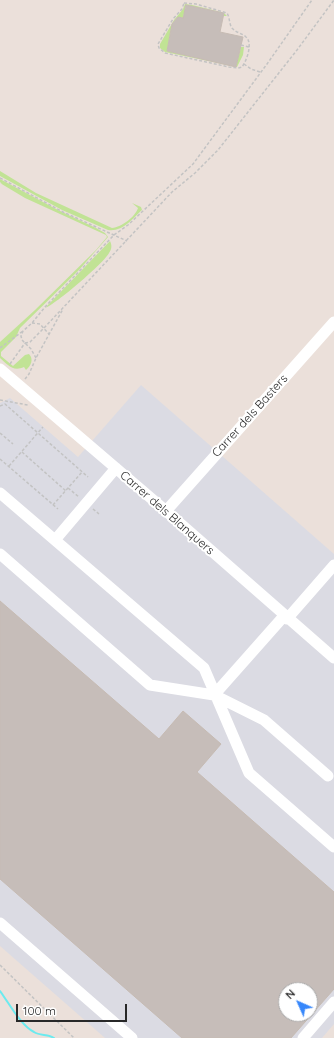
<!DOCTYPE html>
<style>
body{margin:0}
#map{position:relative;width:334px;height:1038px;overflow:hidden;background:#ebe0da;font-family:Quicksand,sans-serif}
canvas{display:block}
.north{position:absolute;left:278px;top:982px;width:40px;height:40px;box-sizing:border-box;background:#fff;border:1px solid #a9a9a9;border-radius:50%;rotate:315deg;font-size:11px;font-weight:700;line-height:16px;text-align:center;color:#282828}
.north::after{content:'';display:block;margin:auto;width:14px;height:18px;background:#3787fb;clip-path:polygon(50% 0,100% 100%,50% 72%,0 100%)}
.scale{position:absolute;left:16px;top:1004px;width:111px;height:18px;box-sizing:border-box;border:2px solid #282828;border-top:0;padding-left:5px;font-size:12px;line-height:14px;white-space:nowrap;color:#282828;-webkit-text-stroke:3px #fff;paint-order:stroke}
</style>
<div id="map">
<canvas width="334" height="1038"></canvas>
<div class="north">N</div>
<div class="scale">100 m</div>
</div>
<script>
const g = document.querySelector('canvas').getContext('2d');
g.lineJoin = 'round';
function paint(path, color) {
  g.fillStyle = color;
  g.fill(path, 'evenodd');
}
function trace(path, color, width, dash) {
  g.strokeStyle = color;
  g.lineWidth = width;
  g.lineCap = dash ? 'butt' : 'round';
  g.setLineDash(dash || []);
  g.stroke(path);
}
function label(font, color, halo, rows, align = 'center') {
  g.font = font + ' Quicksand,sans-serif';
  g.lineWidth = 4;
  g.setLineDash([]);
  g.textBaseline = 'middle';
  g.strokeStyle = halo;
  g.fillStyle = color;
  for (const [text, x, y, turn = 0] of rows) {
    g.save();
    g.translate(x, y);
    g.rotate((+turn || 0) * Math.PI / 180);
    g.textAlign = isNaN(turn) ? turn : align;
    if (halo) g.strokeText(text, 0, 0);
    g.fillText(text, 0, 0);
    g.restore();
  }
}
paint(new Path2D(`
 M141,385L334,554V1024L322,1038H105L0,946V403L10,398L78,457ZM286,990H310V1014H286Z`), '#dbdbe3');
paint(new Path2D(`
 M185,4L192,5L221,12L224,13L227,16H224V13L186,5L183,18L178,17L172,24L167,51L236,66L241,47H244L243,55L237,67L165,52L160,48V44L174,20L183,9Z
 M0,171L36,193L112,228C122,227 135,217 138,208L132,203L141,207L142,210C132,219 123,232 108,230L62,210L0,176Z
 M0,179L58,210L96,228L105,233L108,237L79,270L20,328L16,337L1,352V356L13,366L25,355L29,354C34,359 31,366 26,370L24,367C13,372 8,365 0,358V342L35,310L96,250L107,237L106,235L25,198L0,183L2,184L0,182Z
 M110,241C112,245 112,249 109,253C105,262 55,305 45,308Z`), '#c1e395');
trace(new Path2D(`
 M0,991C9,1003 21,1026 34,1032C40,1036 48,1034 54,1038`), '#6beaef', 2);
const building = new Path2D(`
 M186,5L224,13L220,32L243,37L236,67L167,51L172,24L178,17L183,18Z
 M0,601L159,739L183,711L221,744L197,772L334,892V989L291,1038H182L0,879ZM286,990H310V1014H286Z`);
paint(building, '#c6bdb9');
trace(building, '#c6bbb3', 1);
trace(new Path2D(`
 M184,3L196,4L227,13C230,18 229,24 232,28C236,33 242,33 246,37C253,43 247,60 242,67L238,68L229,67L165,53L159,48L158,44L173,19L182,9Z
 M241,45L249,47
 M244,64L251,69L260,72
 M0,178L63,212L127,241
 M32,323L40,324L49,334
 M25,343L30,342L44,328L172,192L195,173L218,150L297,50L334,0
 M0,348L23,331
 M36,358L31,349L22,340L21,336L23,331L32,323L45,307L114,235L128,225L193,164L267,64L312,0
 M10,364L25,343
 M25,379L29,374L36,358L63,309
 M0,400L28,405
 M0,406L5,404L88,477
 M0,433L13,444
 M22,452L66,491
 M0,459L58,509
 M9,466L43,427
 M68,488L79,497
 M53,505L82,472
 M93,509L99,514
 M0,965L74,1038`), '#c3c3c3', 1.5, [3, 2]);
trace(new Path2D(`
 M0,369L166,511L334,658
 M0,493L204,668L249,773L334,847
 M166,511L334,322
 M55,540L116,468
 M0,554L150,685L214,695L264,720L328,776
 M287,619L334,565
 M214,695L284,616
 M0,923L132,1038
 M303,1038L334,1002`), '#fff', 11);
label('12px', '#282828', '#fff', [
 ["Carrer dels Basters",250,416,-48],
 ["Carrer dels Blanquers",167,513,41]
]);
</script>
